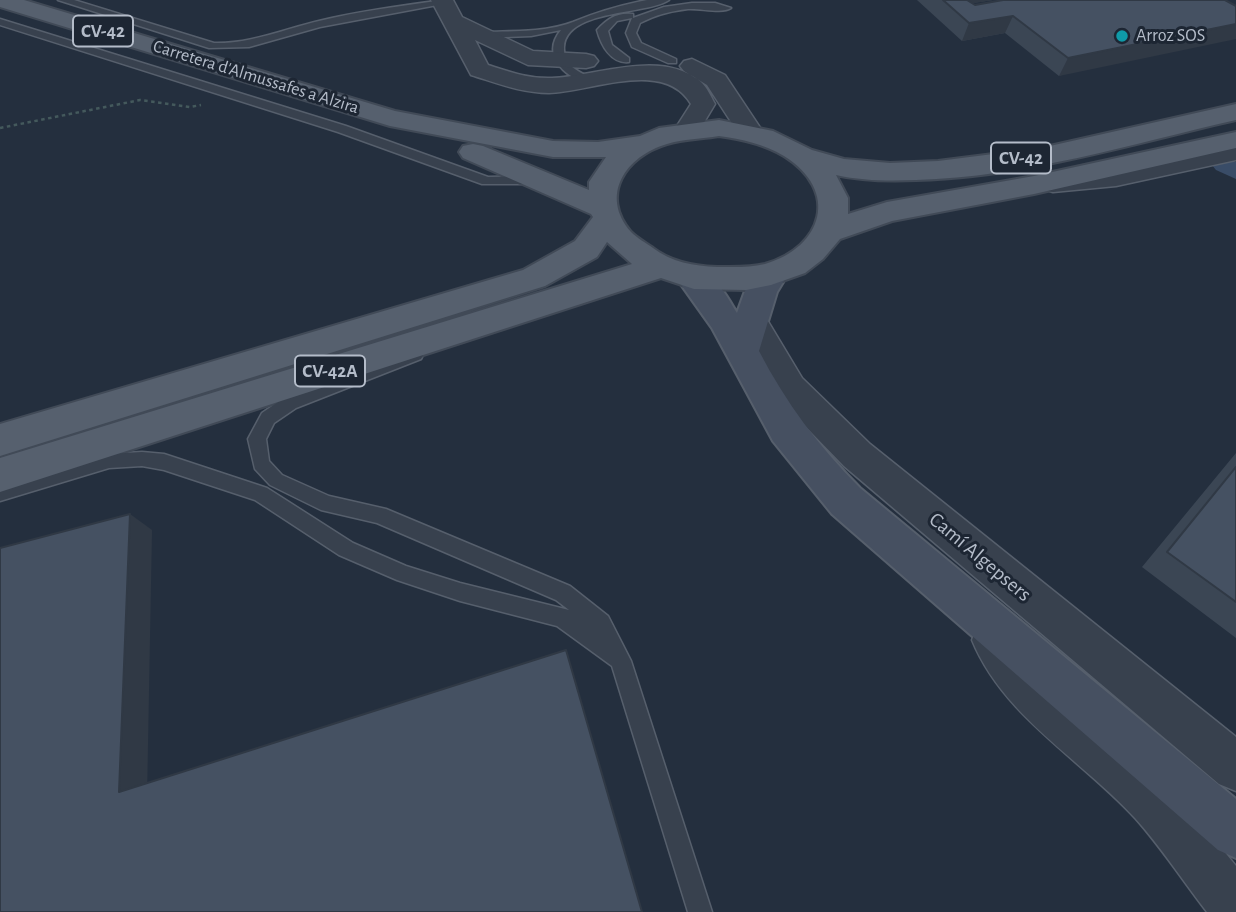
<!DOCTYPE html>
<meta charset="utf-8">
<style>
body{margin:0}
canvas{display:block;background:#242f3e}
</style>
<canvas width="1236" height="912"></canvas>
<script>
const g = document.querySelector('canvas').getContext('2d');
g.lineJoin = 'round';
function paint(path, color) {
  g.fillStyle = color;
  g.fill(path, 'evenodd');
}
function trace(path, color, width, dash) {
  g.strokeStyle = color;
  g.lineWidth = width;
  g.lineCap = dash ? 'butt' : 'round';
  g.setLineDash(dash || []);
  g.stroke(path);
}
function label(font, color, halo, rows, align = 'center') {
  g.font = font + ' "Alegreya Sans",sans-serif';
  g.lineWidth = 6;
  g.setLineDash([]);
  g.textBaseline = 'middle';
  g.strokeStyle = halo;
  g.fillStyle = color;
  for (const [text, x, y, turn = 0] of rows) {
    g.save();
    g.translate(x, y);
    g.rotate((+turn || 0) * Math.PI / 180);
    g.textAlign = isNaN(turn) ? turn : align;
    if (halo) g.strokeText(text, 0, 0);
    g.fillText(text, 0, 0);
    g.restore();
  }
}
paint(new Path2D(`
 M1224,158L1236,162V179L1216,170L1212,165L1216,160Z`), '#394c67');
const lane = new Path2D(`
 M58,0H74L214,43C251,44 284,29 319,21C360,11 401,6 443,0L448,3L320,27L249,47L209,48Z
 M647,0H669C647,15 566,9 564,47C563,65 577,71 591,78L593,80L587,83C563,76 541,54 561,30L531,36L479,38L474,35L479,32C509,31 544,33 573,22C597,12 621,5 647,0Z
 M692,3H715L731,8C722,14 700,8 688,9C671,11 655,15 640,23L636,33L641,43L676,59V63H668L632,47L626,33L632,18L617,21L608,31L612,45L629,58V62C611,64 601,45 597,30C607,19 617,12 633,14V18L664,7Z
 M0,19L346,126L488,177L538,176L545,180L538,184H482L338,132L0,25Z
 M415,349L421,351L423,355L421,359L296,408L274,423L266,439L269,461L282,475L329,496L386,509L570,586L608,616L631,661L712,912H688L612,666L557,626L460,601L397,580L339,555L255,500L164,470L142,466L109,468L0,501V485L109,454L142,452L164,454L267,488L353,543L406,566L460,583L569,610L556,600L377,523L321,510L270,485L255,469L248,439L262,413L284,398Z`);
const street = new Path2D(`
 M431,0H453L462,17L533,51L586,54L594,56L598,61L594,66L586,68L528,65L475,40L488,65C510,72 529,79 552,78C597,76 660,49 700,81C707,87 711,97 715,104L697,134L688,137L679,134L675,129L691,104C664,58 591,92 549,93C521,93 497,83 471,75Z
 M692,59L725,75L763,132L759,137L750,140L741,137L707,85L684,71L680,66L684,61Z
 M1236,144V160L1116,186L1053,192L1043,189L1039,183L1043,177L1053,174L1116,168Z
 M752,309L763,313L802,378L870,444L1236,737V791L1219,784L844,466L778,398L736,321L741,313Z
 M993,619L1008,625L1045,673L1169,784L1236,866V912H1207C1183,881 1161,847 1135,818C1081,759 1003,716 972,640L978,625Z`);
const secondary = new Path2D(`
 M772,263L783,266L788,274L777,292L759,351C786,403 819,447 860,488L1236,799V858L1218,850L832,514L773,441L712,328L675,276L680,268C708,260 724,292 737,313L745,291L761,266Z`);
const primary = new Path2D(`
 M0,0H24L395,111L553,141L598,142L640,136L659,128L719,120L773,131L812,150L844,159L890,163L938,161L1041,148L1236,104V120C1131,144 1025,177 916,180C890,181 862,181 836,175L848,198V214L887,202L1034,176L1236,132V148L1034,194L892,221L840,239L823,259L805,273L771,285L746,290L694,289L661,278L0,492V458L632,264L607,242L597,257L545,286L0,456V424L523,270L575,241L593,217L591,214L463,158L459,152L463,146L473,144L483,146L589,190V182L606,157H553L390,126L0,7ZM719,136C742,139 764,144 784,156C840,191 823,247 765,264C749,268 733,267 717,267C694,266 671,262 653,248C646,243 637,238 631,232C599,195 626,156 667,144C683,139 702,139 719,136Z`);
trace(lane, '#565f6c', 3);
trace(street, '#565f6c', 3);
trace(secondary, '#565f6c', 4);
trace(primary, '#414a57', 4);
trace(new Path2D(`
 M0,128L140,100L190,107L201,105`), '#44595c', 2.5, [3.5, 3.5]);
paint(lane, '#38414e');
paint(street, '#38414e');
paint(secondary, '#465061');
paint(primary, '#56606e');
paint(new Path2D(`
 M917,0H993L972,3L975,5L1225,0L1059,76L1005,33L962,41Z
 M1236,453V638L1142,567Z`), '#3b4654');
paint(new Path2D(`
 M949,0H993L950,7Z
 M1013,16L1005,33L962,41L969,23Z
 M1236,24V39L1059,76L1068,58Z
 M130,514L152,530L147,797L119,792Z`), '#303945');
const building = new Path2D(`
 M943,0H967L975,5L1003,0H1225L1236,6V24L1068,58L1013,16L969,23Z
 M1236,467V602L1167,552Z
 M130,514L119,792L566,650L642,912H0V548Z`);
paint(building, '#455162');
trace(building, '#303945', 2);
for (const [x, y, r, color] of [
 [1122,36,7,"#0f9aa8"]
]) {
  const dot = new Path2D();
  dot.arc(x, y, r, 0, 2 * Math.PI);
  g.fillStyle = color;
  g.fill(dot);
  trace(dot, '#1d2633', 2.5);
}
label('18px', '#b4bcc9', '#1d2633', [
 ["Arroz SOS",1136,36]
], 'left');
label('18px', '#b4bcc9', '#1d2633', [
 ["Carretera d'Almussafes a Alzira",256,77,17]
]);
for (const [x, y, w] of [
 [103,31,60],
 [1021,158,60],
 [330,371,70]
]) {
  const box = new Path2D();
  box.roundRect(x - w / 2, y - 15.5, w, 31, 5);
  g.fillStyle = '#1d2633';
  g.fill(box);
  trace(box, '#b4bcc9', 2);
}
label('bold 19px', '#b4bcc9', null, [
 ["CV-42",103,31],
 ["CV-42",1021,158],
 ["CV-42A",330,371]
]);
label('21px', '#b4bcc9', '#1d2633', [
 ["Camí Algepsers",980,557,40]
]);
</script>
